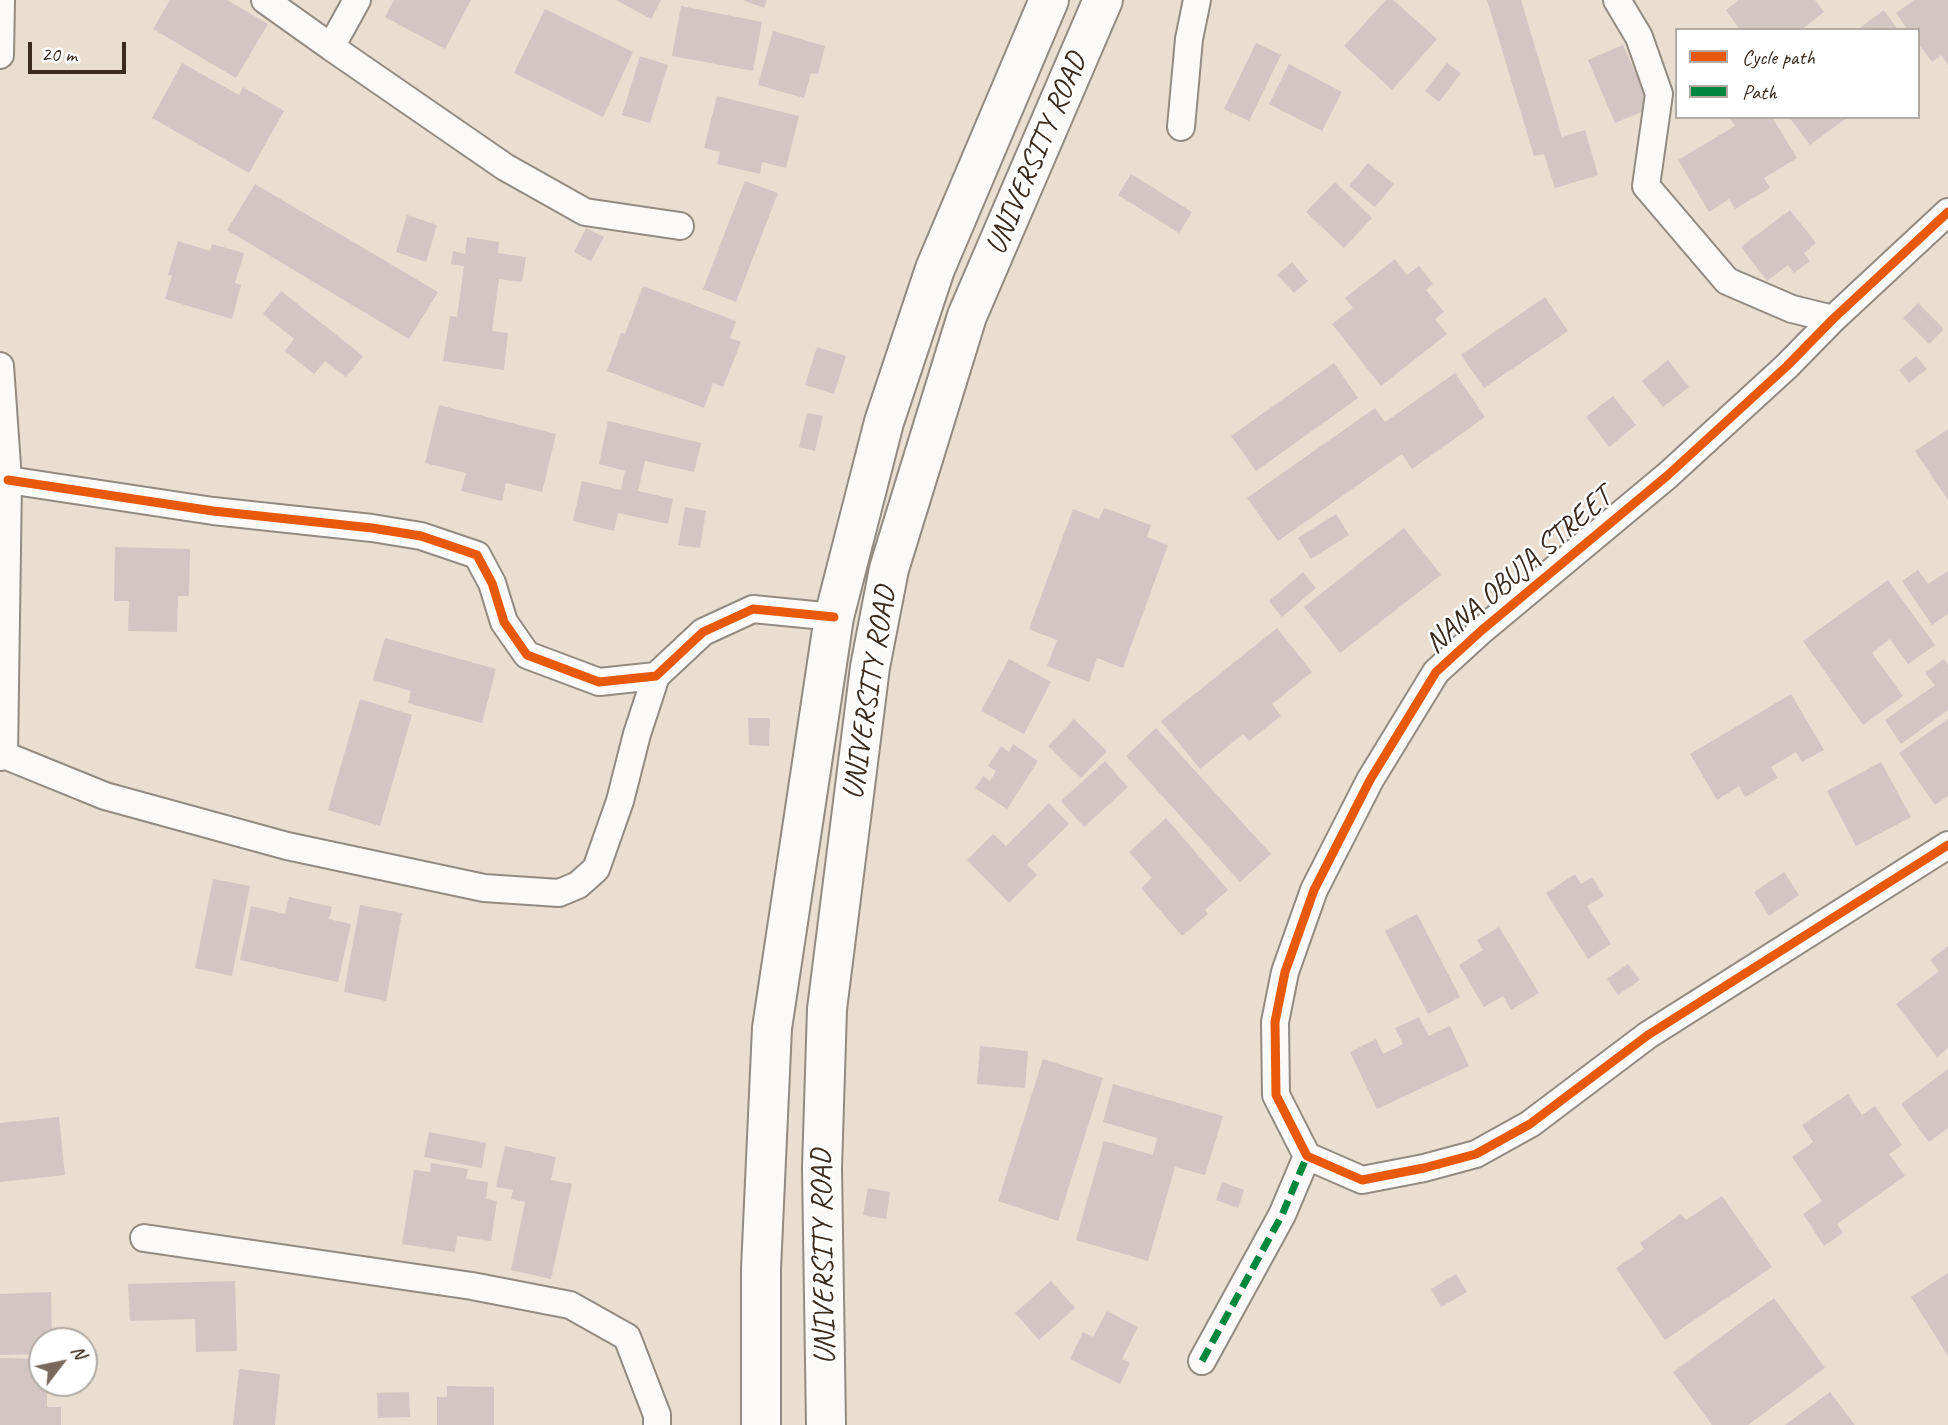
<!DOCTYPE html>
<style>
body{margin:0}
#map{position:relative;width:1948px;height:1425px;overflow:hidden;background:#e9decf;font-family:Caveat,sans-serif}
canvas{display:block}
.legend{position:absolute;left:1675px;top:28px;width:245px;height:91px;box-sizing:border-box;background:#fff;border:2px solid #b1aaa5;margin:0;padding:9px 12px;list-style:none;font-size:21px;color:#3b2a1e}
.legend li{display:flex;align-items:center;gap:14px;height:35px}
.legend b{width:35px;border:2px solid #b1aaa5}
.north{position:absolute;left:28px;top:1327px;width:70px;height:70px;box-sizing:border-box;background:#fff;border:2px solid #b1aaa5;border-radius:50%;rotate:58deg;font-size:19px;font-weight:700;line-height:28px;text-align:center;color:#3b2a1e}
.north::after{content:'';display:block;margin:auto;width:24px;height:32px;background:#78695c;clip-path:polygon(50% 0,100% 100%,50% 72%,0 100%)}
.scale{position:absolute;left:28px;top:42px;width:98px;height:32px;box-sizing:border-box;border:4px solid #3b2a1e;border-top:0;padding-left:9px;font-size:21px;line-height:24px;white-space:nowrap;color:#3b2a1e;-webkit-text-stroke:5px #fff;paint-order:stroke}
</style>
<div id="map">
<canvas width="1948" height="1425"></canvas>
<ul class="legend">
<li><b style="height:9px;background:#e8590c"></b>Cycle path</li>
<li><b style="height:9px;background:#00873e"></b>Path</li>
</ul>
<div class="north">N</div>
<div class="scale">20 m</div>
</div>
<script>
const g = document.querySelector('canvas').getContext('2d');
g.lineJoin = 'round';
function paint(path, color) {
  g.fillStyle = color;
  g.fill(path, 'evenodd');
}
function trace(path, color, width, dash) {
  g.strokeStyle = color;
  g.lineWidth = width;
  g.lineCap = dash ? 'butt' : 'round';
  g.setLineDash(dash || []);
  g.stroke(path);
}
function label(font, color, halo, rows, align = 'center') {
  g.font = font + ' Caveat,sans-serif';
  g.lineWidth = 5;
  g.setLineDash([]);
  g.textBaseline = 'middle';
  g.strokeStyle = halo;
  g.fillStyle = color;
  for (const [text, x, y, turn = 0] of rows) {
    g.save();
    g.translate(x, y);
    g.rotate((+turn || 0) * Math.PI / 180);
    g.textAlign = isNaN(turn) ? turn : align;
    if (halo) g.strokeText(text, 0, 0);
    g.fillText(text, 0, 0);
    g.restore();
  }
}
paint(new Path2D(`
 M170,0H227L268,24L236,78L153,29Z
 M394,0H471L445,49L385,17Z
 M616,0H661L651,19Z
 M743,0H767L764,8Z
 M1386,0H1393L1437,39L1392,90L1344,46Z
 M1487,0H1521L1562,137L1585,130L1598,175L1555,188L1544,154L1534,156Z
 M1739,0H1815L1824,12L1801,30H1740L1726,10Z
 M1914,0H1948V65L1941,55L1932,62L1918,43V30H1908L1896,13Z
 M681,6L762,22L753,71L672,56Z
 M545,9L633,52L603,117L514,73Z
 M1884,10L1898,30H1857Z
 M773,31L825,46L818,74L811,73L804,98L758,85Z
 M1256,43L1281,55L1249,121L1224,109Z
 M1623,45L1651,108L1615,123L1588,60Z
 M640,56L668,65L650,123L622,115Z
 M182,63L239,95L243,87L284,111L249,173L152,118Z
 M1447,63L1461,73L1439,102L1425,91Z
 M1289,64L1342,92L1322,131L1269,104Z
 M717,96L799,116L786,168L762,162L760,174L717,164L720,152L704,148Z
 M1729,117H1772L1797,158L1764,178L1770,188L1735,209L1729,199L1709,212L1678,160L1735,126Z
 M1789,117H1848L1810,145Z
 M1368,163L1394,184L1375,207L1349,186Z
 M1131,174L1192,212L1179,233L1118,195Z
 M745,181L778,193L736,302L703,289Z
 M1335,182L1372,218L1344,248L1306,212Z
 M255,184L438,292L409,339L227,230Z
 M1790,210L1816,243L1804,253L1810,261L1794,273L1788,265L1767,281L1741,247Z
 M407,215L437,225L426,262L396,252Z
 M586,228L604,237L591,261L574,252Z
 M467,237L499,242L498,253L526,257L522,282L499,279L492,331L508,333L504,370L443,361L450,316L457,317L464,266L451,264L453,251L465,254Z
 M178,241L210,251L212,244L244,253L235,283L241,285L232,319L165,299L172,276L168,275Z
 M1395,259L1407,275L1419,266L1433,284L1426,290L1444,312L1435,319L1447,334L1381,386L1332,324L1353,308L1345,298Z
 M1292,262L1308,281L1294,293L1277,275Z
 M643,286L736,321L730,338L741,342L723,387L713,383L704,408L607,371L621,333L625,334Z
 M281,291L363,356L346,377L325,361L314,374L285,351L294,339L263,314Z
 M1545,297L1568,331L1484,388L1461,355Z
 M1918,303L1944,329L1929,344L1903,318Z
 M817,347L846,356L834,394L805,385Z
 M1916,356L1927,369L1909,383L1899,370Z
 M1668,360L1689,387L1663,407L1642,381Z
 M1334,363L1358,398L1256,471L1231,436Z
 M1455,373L1485,417L1412,469L1402,454L1278,541L1247,498L1375,408L1385,422Z
 M1613,396L1636,425L1609,447L1586,417Z
 M439,405L556,434L542,492L506,483L502,501L461,491L466,473L425,463Z
 M807,413L823,416L815,451L799,447Z
 M608,421L701,443L694,472L645,461L638,491L673,499L668,524L618,513L614,531L573,521L582,481L621,490L625,471L599,464Z
 M1948,429V500L1915,451Z
 M685,507L706,511L700,548L678,545Z
 M1104,508L1151,525L1147,537L1168,545L1123,668L1097,658L1089,682L1047,666L1057,640L1029,629L1073,509L1099,519Z
 M1336,514L1349,535L1311,559L1298,538Z
 M1404,528L1441,575L1340,653L1304,607Z
 M115,547L190,549L189,596H178L177,632L128,631L129,601H114Z
 M1918,570L1928,584L1948,571V614L1932,625L1902,581Z
 M1303,572L1316,588L1282,617L1269,601Z
 M1888,580L1935,645L1908,664L1890,639L1872,653L1903,696L1863,725L1803,641Z
 M1277,628L1312,672L1272,704L1281,716L1249,741L1243,734L1200,769L1161,721Z
 M385,638L496,669L482,723L408,703L411,691L373,680Z
 M1009,659L1051,682L1024,734L981,711Z
 M1944,659L1948,665V710L1901,744L1885,720L1935,685L1925,673Z
 M1791,694L1824,750L1802,762L1796,752L1771,767L1778,778L1745,797L1739,786L1717,800L1690,754Z
 M360,699L412,715L380,826L328,810Z
 M748,718H770L769,746L749,745Z
 M1074,719L1107,751L1081,778L1048,746Z
 M1948,719V796L1935,805L1899,753Z
 M1156,728L1271,854L1240,882L1126,756Z
 M1013,744L1038,761L1007,809L975,788L983,776L990,781L996,771L988,766L1001,746L1009,752Z
 M1105,761L1128,787L1084,827L1061,801Z
 M1881,762L1911,817L1856,846L1827,791Z
 M1049,803L1069,824L1027,865L1037,875L1009,903L967,860L993,834L1006,846Z
 M1166,818L1228,890L1205,910L1208,914L1182,936L1141,888L1152,878L1129,852Z
 M1784,872L1799,895L1769,916L1754,892Z
 M1575,874L1581,884L1592,877L1604,896L1587,906L1611,944L1588,959L1546,893Z
 M213,879L250,886L232,976L195,968Z
 M289,897L332,907L329,919L351,924L338,982L240,960L251,906L285,914Z
 M360,905L402,913L386,1001L344,992Z
 M1417,914L1460,997L1428,1014L1385,931Z
 M1499,927L1539,993L1511,1010L1503,996L1484,1007L1459,965L1483,950L1477,940Z
 M1948,946V1048L1937,1057L1896,1004L1939,971L1930,960Z
 M1628,964L1640,980L1618,995L1607,979Z
 M1419,1017L1429,1036L1450,1026L1469,1066L1377,1109L1350,1052L1376,1039L1383,1054L1403,1044L1395,1028Z
 M980,1046L1028,1051L1025,1088L977,1084Z
 M1043,1059L1103,1078L1058,1221L998,1201Z
 M1948,1069V1128L1929,1142L1901,1104Z
 M1113,1084L1223,1116L1205,1175L1175,1167L1148,1261L1076,1240L1104,1141L1153,1155L1157,1138L1103,1122Z
 M1848,1094L1862,1115L1875,1106L1902,1145L1889,1154L1905,1176L1837,1224L1843,1233L1824,1246L1803,1214L1822,1201L1792,1157L1813,1142L1802,1125Z
 M59,1117L65,1175L0,1182V1123Z
 M429,1132L486,1143L482,1168L424,1157Z
 M505,1146L556,1157L551,1180L572,1184L551,1279L511,1270L525,1202L511,1199L513,1190L496,1187Z
 M431,1163L468,1169L466,1179L488,1182L486,1199L497,1201L491,1241L457,1236L455,1252L402,1244L414,1170L430,1172Z
 M1222,1182L1244,1190L1238,1208L1216,1200Z
 M868,1188L890,1192L886,1219L863,1215Z
 M1722,1196L1772,1267L1665,1340L1616,1268L1644,1249L1640,1243L1681,1214L1686,1220Z
 M1948,1273V1356L1911,1297Z
 M1456,1274L1467,1292L1441,1307L1431,1289Z
 M235,1281L237,1351L196,1352L195,1319L130,1321L128,1284Z
 M1051,1281L1075,1308L1039,1340L1015,1313Z
 M51,1292L52,1341H42V1354L0,1355V1294Z
 M1774,1298L1825,1368L1748,1425H1712L1673,1372Z
 M1107,1311L1138,1327L1122,1359L1130,1363L1120,1384L1070,1359L1083,1332L1093,1337Z
 M0,1358L42,1359V1383H47V1407H61V1425H0Z
 M239,1369L280,1374L275,1425H233Z
 M447,1386L494,1387V1425H437V1397H447Z
 M409,1392L410,1417L378,1418L377,1393Z
 M1830,1392L1855,1425H1785Z`), '#d3c5c4');
const street = new Path2D(`
 M265,0L331,47L357,0
 M1617,0L1639,37L1659,94L1646,186L1727,281L1792,309L1833,319
 M331,47L505,167L585,212L680,226
 M0,55L1,0
 M1181,127L1189,39L1197,0
 M1948,212L1833,319L1787,366L1668,475L1482,630L1436,672L1370,780L1314,890L1285,972L1275,1022L1276,1095L1307,1156L1362,1180L1424,1168L1476,1154L1530,1124L1648,1035L1948,845
 M0,366L8,480L4,755L0,757
 M8,480L213,511L372,528L421,536L477,555L492,583L504,622L527,655L599,682L656,676L703,632L753,609L834,617
 M4,755L105,796L287,846L484,888L559,893L578,885L596,869L620,801L637,734L656,676
 M144,1238L472,1286L570,1305L627,1337L657,1415V1425
 M1202,1361L1282,1215L1307,1156`);
const highway = new Path2D(`
 M761,1425V1269L772,1028L834,617L884,422L935,269L1049,0
 M826,1425L822,1168L827,1009L870,667L889,569L967,316L1103,0`);
trace(street, '#938a81', 30);
trace(highway, '#938a81', 42);
trace(street, '#fcfaf8', 26);
trace(highway, '#fcfaf8', 38);
trace(new Path2D(`
 M1202,1361L1282,1215L1307,1156`), '#00873e', 7, [14, 7]);
trace(new Path2D(`
 M1948,212L1833,319L1787,366L1668,475L1482,630L1436,672L1370,780L1314,890L1285,972L1275,1022L1276,1095L1307,1156L1362,1180L1424,1168L1476,1154L1530,1124L1648,1035L1948,845
 M8,480L213,511L372,528L421,536L477,555L492,583L504,622L527,655L599,682L656,676L703,632L753,609L834,617`), '#e8590c', 9);
label('30px', '#3b2a1e', '#fff', [
 ["UNIVERSITY ROAD",1037,154,-67],
 ["NANA OBUJA STREET",1519,571,-41],
 ["UNIVERSITY ROAD",870,693,-81],
 ["UNIVERSITY ROAD",824,1257,-91]
]);
</script>
